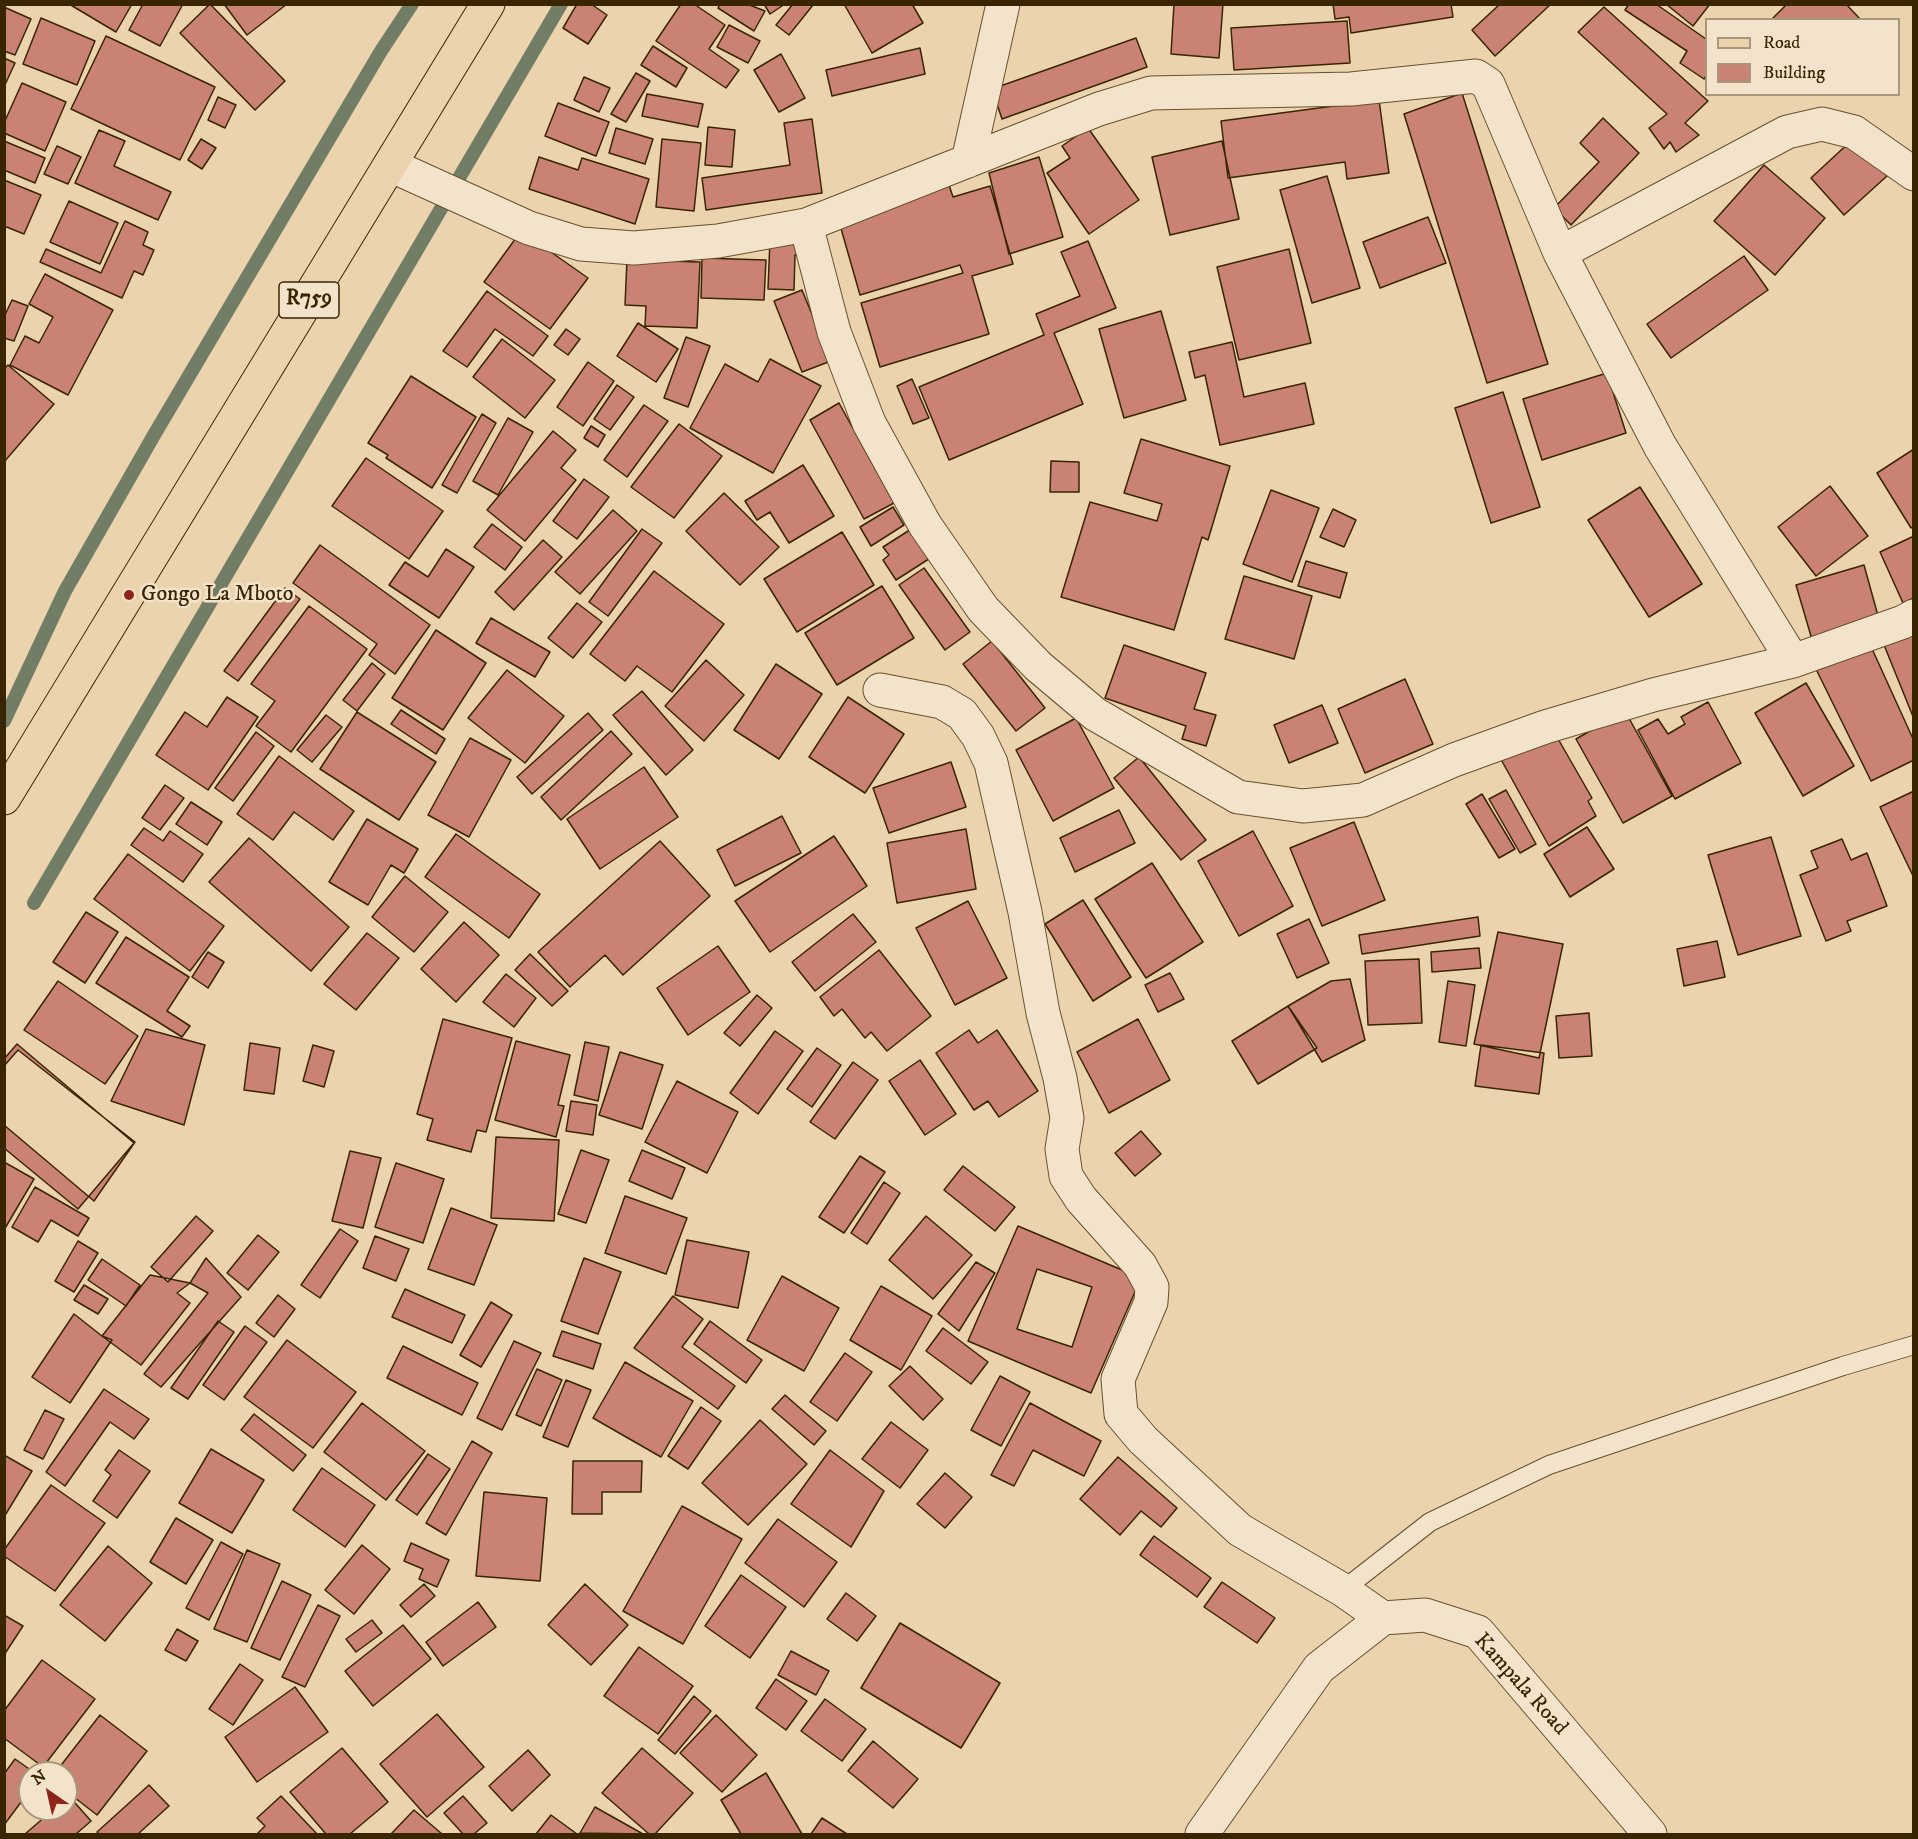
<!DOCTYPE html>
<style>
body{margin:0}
#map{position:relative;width:1918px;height:1839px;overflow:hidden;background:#ebd4ad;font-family:"IM FELL DW Pica",serif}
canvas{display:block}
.frame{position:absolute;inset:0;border:6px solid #3a2503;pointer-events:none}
.legend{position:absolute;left:1705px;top:18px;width:195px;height:78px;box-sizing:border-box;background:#f2e3ca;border:2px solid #a8977a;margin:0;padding:8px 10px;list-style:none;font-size:18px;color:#3a2503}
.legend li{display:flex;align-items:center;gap:12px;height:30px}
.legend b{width:30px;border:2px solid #a8977a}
.north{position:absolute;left:18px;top:1761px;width:60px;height:60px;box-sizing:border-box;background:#f2e3ca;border:2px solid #a8977a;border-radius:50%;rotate:326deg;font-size:16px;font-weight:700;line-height:24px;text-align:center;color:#3a2503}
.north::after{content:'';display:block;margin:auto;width:21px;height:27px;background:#8f2418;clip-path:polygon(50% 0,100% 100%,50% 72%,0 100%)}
</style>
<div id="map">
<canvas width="1918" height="1839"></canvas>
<div class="frame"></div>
<ul class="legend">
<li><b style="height:8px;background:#ebd4ad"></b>Road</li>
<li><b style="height:16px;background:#ca8275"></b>Building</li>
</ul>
<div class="north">N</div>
</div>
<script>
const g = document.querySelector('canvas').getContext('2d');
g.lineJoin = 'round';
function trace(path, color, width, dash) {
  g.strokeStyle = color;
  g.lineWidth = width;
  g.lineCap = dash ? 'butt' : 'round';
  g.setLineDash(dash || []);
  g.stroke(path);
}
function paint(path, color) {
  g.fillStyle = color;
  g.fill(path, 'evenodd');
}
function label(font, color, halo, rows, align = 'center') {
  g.font = font + ' "IM FELL DW Pica",serif';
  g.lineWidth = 5;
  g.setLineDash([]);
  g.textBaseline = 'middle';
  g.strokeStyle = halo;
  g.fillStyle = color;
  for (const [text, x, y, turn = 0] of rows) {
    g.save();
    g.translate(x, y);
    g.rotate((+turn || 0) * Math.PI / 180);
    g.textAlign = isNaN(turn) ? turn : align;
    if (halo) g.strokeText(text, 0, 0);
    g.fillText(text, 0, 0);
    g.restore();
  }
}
trace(new Path2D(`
 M4,721L65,591L154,435L381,51L412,4
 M34,903L561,4`), '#727d66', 14);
const building = new Path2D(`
 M69,4H132L116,32Z
 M143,4H183L160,46L129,30Z
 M210,4L285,81L255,110L180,33Z
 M224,4H287L247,35Z
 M577,4H591L607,15L588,44L563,28Z
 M681,4H694L725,25L709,49L739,70L726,88L656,41Z
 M720,4H747L765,11L754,31L718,8Z
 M764,4H785L770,14Z
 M793,4L813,5L789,35L776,25Z
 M844,4H912L923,23L872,53Z
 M1174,4H1223L1219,58L1171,54Z
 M1333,4H1451L1453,17L1351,33L1349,17L1335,19Z
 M1500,4H1551L1495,56L1472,30Z
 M1629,4H1656L1706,39V76L1704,79L1680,63L1687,51L1625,10Z
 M1666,4H1710L1693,26Z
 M1787,4H1846L1861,20H1771Z
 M4,7L31,19L15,55L4,51Z
 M1604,7L1708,101L1685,123L1699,135L1676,152L1670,142L1664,149L1649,128L1667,114L1578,32Z
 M41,18L95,41L77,85L23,64Z
 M1347,21L1350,63L1234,70L1231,28Z
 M729,25L760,41L748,63L717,47Z
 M106,36L215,87L180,160L71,109Z
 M1136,38L1147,67L1002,119L992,89Z
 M653,46L687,68L676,87L641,65Z
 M920,48L925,74L832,96L826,70Z
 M781,54L805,98L779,112L754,70Z
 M4,58L15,63L4,87Z
 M636,73L650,81L626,122L611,114Z
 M584,77L610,88L599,112L574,100Z
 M22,83L66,102L45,151L4,133V123Z
 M1462,93L1548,364L1487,383L1404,114Z
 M647,94L703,104L698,127L642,116Z
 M218,97L236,105L225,128L208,120Z
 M1379,100L1389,173L1347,179L1345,162L1228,178L1221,121Z
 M558,103L609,122L596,156L545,136Z
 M1603,118L1639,153L1571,225L1554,208L1599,162L1580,143Z
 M812,119L822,193L706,210L702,178L790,165L784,123Z
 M708,127L735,130L732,167L705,165Z
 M616,128L653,139L645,164L609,153Z
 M1088,128L1139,200L1089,234L1047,173L1070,158L1062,146Z
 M99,130L125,141L114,166L171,192L158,220L75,183Z
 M201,139L216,148L202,169L188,160Z
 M662,139L701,143L694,211L656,207Z
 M1853,139L1887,176L1844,215L1811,178Z
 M4,141L45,158L35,183L4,170Z
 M1222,141L1239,219L1170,235L1152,157Z
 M57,146L81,157L68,184L44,174Z
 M539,157L578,170L582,158L649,179L635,224L529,189Z
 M1039,157L1063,237L1009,254L989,173Z
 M1764,165L1825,218L1775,275L1714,221Z
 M1327,176L1360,288L1312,303L1280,190Z
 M4,180L41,195L24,234L4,226Z
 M949,185L953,197L990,186L1013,264L972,276L989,334L880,367L861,303L963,273L960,265L860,295L838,218Z
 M69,201L118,223L100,264L50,242Z
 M1428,217L1446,263L1380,288L1363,242Z
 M125,221L148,232L143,245L154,250L143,275L134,271L122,298L40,262L46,249L101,273Z
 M521,231L588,278L550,329L484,282Z
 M770,239L804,240V255H795L794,290L768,289Z
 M1088,241L1116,308L1054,333L1083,404L949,460L919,387L1044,335L1036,314L1080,296L1061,252Z
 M1289,249L1311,343L1239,360L1217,267Z
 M1744,256L1768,290L1671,358L1647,324Z
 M702,258L766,260L764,300L701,298Z
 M627,260L700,262L697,328L645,326L646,306L625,305Z
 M45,274L113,310L68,395L10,365L25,336L39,343L53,317L29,304Z
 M802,290L831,361L802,372L774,301Z
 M487,291L548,336L533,356L495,329L467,367L443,351Z
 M12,300L28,306L14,341L4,338V317Z
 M1161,311L1186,400L1124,418L1099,329Z
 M638,323L678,349L656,382L617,356Z
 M566,329L580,339L568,355L554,345Z
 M686,337L710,346L688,407L664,398Z
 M502,339L555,380L525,418L473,377Z
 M1232,342L1244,397L1305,383L1314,424L1220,445L1205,375L1195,378L1189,352Z
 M770,359L821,386L773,473L690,428L725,364L758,382Z
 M588,362L614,381L583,426L557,407Z
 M8,365L54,404L4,462V369Z
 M1607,373L1626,433L1542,460L1523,399Z
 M411,376L476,417L432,488L386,458L388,455L368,443Z
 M912,379L929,418L913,424L897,386Z
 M617,385L634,397L610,430L594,419Z
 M1503,392L1540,507L1491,523L1455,408Z
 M839,403L894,503L864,519L810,420Z
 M644,405L668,421L627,477L604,460Z
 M482,414L496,423L457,493L442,485Z
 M508,418L533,432L498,495L473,481Z
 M679,424L722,456L674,518L631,487Z
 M591,426L605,435L598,447L584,438Z
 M553,431L576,450L561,468L576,480L525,541L487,510Z
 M1141,439L1230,466L1208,540L1202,537L1174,630L1061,597L1090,502L1157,521L1162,504L1124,493Z
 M1914,449V526L1911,528L1877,473Z
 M366,458L443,511L409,559L332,506Z
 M1051,461L1079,462V492H1050Z
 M803,465L834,516L789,543L770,512L757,520L745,501Z
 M584,479L609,497L577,539L553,521Z
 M1830,486L1868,536L1816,576L1778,527Z
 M1640,487L1702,584L1649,617L1588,520Z
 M1271,490L1319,508L1292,582L1243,564Z
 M724,493L779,547L740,585L686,531Z
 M893,507L904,525L871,546L860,527Z
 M1333,509L1356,520L1344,547L1320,537Z
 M613,510L637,531L580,594L555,572Z
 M492,524L522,547L505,570L474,547Z
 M916,526L935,555L896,580L883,560L889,555L883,547Z
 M642,529L662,543L608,616L589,602Z
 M842,532L874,585L797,632L764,579Z
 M1914,536V598L1903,603L1880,552Z
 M543,540L562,557L514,610L495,592Z
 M320,545L430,625L395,674L369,655L377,644L293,583Z
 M446,549L474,567L439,618L389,585L405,562L428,577Z
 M1306,561L1347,573L1340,598L1298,586Z
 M1864,565L1880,623L1813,643L1796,585Z
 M924,568L970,632L945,650L899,585Z
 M654,571L724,624L672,692L637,666L625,681L590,654Z
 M1244,576L1312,596L1294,659L1225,639Z
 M882,586L914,638L837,685L805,633Z
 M285,588L300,599L238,681L224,671Z
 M577,603L602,622L573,658L548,638Z
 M309,606L367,649L291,752L256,726L275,701L251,684Z
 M491,618L550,652L535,677L476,643Z
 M436,630L486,663L443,730L392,698Z
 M1914,633V719L1884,645Z
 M1868,640L1914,741V760L1871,781L1815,667Z
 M992,641L1045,708L1016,731L963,664Z
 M1124,645L1206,673L1194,709L1216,715L1206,746L1182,739L1186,726L1105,698Z
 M706,660L744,695L704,741L665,706Z
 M372,663L385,674L357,711L343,700Z
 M776,664L822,694L779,759L734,730Z
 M507,670L564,716L525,763L468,718Z
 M1405,679L1433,744L1365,773L1338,709Z
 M1806,683L1854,766L1803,796L1755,713Z
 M642,691L693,750L666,775L613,715Z
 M227,697L258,717L208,790L156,755L185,712L207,727Z
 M848,697L904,734L865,793L809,757Z
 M1708,702L1741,763L1675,799L1638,730L1658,719L1668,734L1685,724L1681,717Z
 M1322,705L1338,743L1289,763L1274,725Z
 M401,710L445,739L436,754L391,724Z
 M1625,711L1672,796L1623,823L1576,739Z
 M357,712L436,762L399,820L320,769Z
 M588,713L603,730L532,794L517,777Z
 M326,715L342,727L312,762L297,750Z
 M1076,718L1114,788L1053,821L1016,750Z
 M611,731L632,754L561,820L541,797Z
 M256,732L274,746L233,801L215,788Z
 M1557,737L1592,798L1588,801L1596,816L1549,846L1498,754Z
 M470,738L511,760L469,837L428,815Z
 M279,756L354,811L333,840L294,812L273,840L237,814Z
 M1139,757L1206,840L1181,860L1114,778Z
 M951,762L966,807L889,833L873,788Z
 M644,767L678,817L600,869L567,819Z
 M165,785L184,798L160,830L142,818Z
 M1506,790L1536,844L1520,853L1489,799Z
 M1914,791V878L1880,807Z
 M1482,794L1515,849L1499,858L1466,804Z
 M191,802L222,822L207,845L176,824Z
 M1119,810L1135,843L1075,872L1060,838Z
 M782,816L801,853L735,886L717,850Z
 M367,819L418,849L404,873L391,865L368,905L329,882Z
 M1354,822L1385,900L1322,926L1290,848Z
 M1587,827L1614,869L1570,897L1544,854Z
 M144,828L163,841L170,831L203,854L183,882L131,845Z
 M966,829L976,889L897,903L887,843Z
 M1253,831L1293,906L1239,936L1198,861Z
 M456,834L540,894L509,938L425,877Z
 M834,836L867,886L770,952L735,901Z
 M1771,837L1801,936L1738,955L1708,855Z
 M249,838L349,927L311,971L209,882Z
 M1842,839L1851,860L1867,853L1887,906L1847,921L1851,931L1826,941L1800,875L1818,868L1811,851Z
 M660,841L710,896L623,975L605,955L570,987L538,952Z
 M128,854L224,926L190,971L94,899Z
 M1152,863L1203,942L1146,978L1095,899Z
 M405,876L448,912L414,952L372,917Z
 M1083,900L1131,977L1093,1001L1045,924Z
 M968,901L1007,978L955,1005L916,928Z
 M86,912L118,932L85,983L53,962Z
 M853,914L876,942L815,991L792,962Z
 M1478,917L1480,936L1362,954L1359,935Z
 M1309,919L1329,963L1297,978L1277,934Z
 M464,922L499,955L456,1002L421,969Z
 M1498,932L1563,944L1539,1058L1474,1044Z
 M367,933L399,958L356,1010L324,984Z
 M126,937L189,977L167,1011L190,1026L182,1037L96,983Z
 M1717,941L1725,977L1684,986L1677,949Z
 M718,946L750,992L688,1035L657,988Z
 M1479,948L1481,968L1432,972L1431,952Z
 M879,950L931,1016L887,1051L871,1032L865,1038L842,1009L834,1016L820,997Z
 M208,952L224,962L208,988L192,977Z
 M530,954L568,991L552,1006L515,970Z
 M1419,959L1422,1023L1368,1025L1365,961Z
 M1170,973L1184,999L1158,1012L1145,985Z
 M506,974L536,998L514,1027L483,1002Z
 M1350,979L1365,1040L1322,1062L1288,1006L1331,981Z
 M58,981L138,1036L105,1084L24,1030Z
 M1448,981L1475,985L1466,1046L1439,1042Z
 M757,995L772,1008L740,1046L724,1033Z
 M1288,1006L1317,1048L1258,1084L1232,1041Z
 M1589,1013L1592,1056L1559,1058L1556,1016Z
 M443,1019L512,1038L486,1132L477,1130L471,1152L427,1140L433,1119L417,1114Z
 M1138,1019L1170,1080L1109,1113L1077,1052Z
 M146,1029L205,1045L184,1125L111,1101Z
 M969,1030L978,1043L997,1030L1038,1091L999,1117L988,1101L974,1110L936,1053Z
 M775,1031L803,1051L758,1114L730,1093Z
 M516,1041L570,1055L558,1105L564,1106L556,1137L495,1120Z
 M585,1042L609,1047L598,1101L574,1095Z
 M250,1043L280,1048L274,1094L244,1090Z
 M17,1044L134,1143L78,1209L4,1148V1059Z
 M313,1045L334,1051L324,1087L303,1081Z
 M1481,1045L1544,1053L1539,1094L1475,1086Z
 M817,1048L841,1065L812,1107L787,1089Z
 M18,1050L135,1142L94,1201L4,1125V1066Z
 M620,1052L663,1065L642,1129L599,1115Z
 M920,1060L956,1114L925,1135L889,1081Z
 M853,1062L878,1080L835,1139L810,1122Z
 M677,1081L738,1112L707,1173L645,1142Z
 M571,1101L597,1105L593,1135L566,1131Z
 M1141,1131L1161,1154L1135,1176L1115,1153Z
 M496,1137L559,1140L554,1221L491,1218Z
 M581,1150L609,1160L586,1223L558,1214Z
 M642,1150L685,1168L672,1199L629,1181Z
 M350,1151L381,1158L363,1228L332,1221Z
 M860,1156L885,1172L844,1233L819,1217Z
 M4,1162L34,1179L4,1230Z
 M396,1163L444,1179L423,1243L375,1227Z
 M963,1166L1015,1207L995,1231L944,1190Z
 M884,1182L900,1193L867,1244L851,1233Z
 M35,1187L89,1218L78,1236L51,1220L38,1242L12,1227Z
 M625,1196L687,1218L666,1274L605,1253Z
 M451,1208L497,1225L474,1285L428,1269Z
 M196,1216L213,1231L168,1282L151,1267Z
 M926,1216L972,1255L933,1299L889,1260Z
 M1018,1226L1141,1278L1091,1393L968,1341ZM1037,1269L1092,1287L1072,1347L1017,1329Z
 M340,1229L358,1241L320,1298L301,1285Z
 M258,1235L279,1252L248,1290L227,1273Z
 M375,1236L409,1249L396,1281L363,1268Z
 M687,1240L749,1252L738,1308L675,1295Z
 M78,1241L98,1253L74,1292L55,1281Z
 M206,1258L241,1297L161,1387L144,1374L208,1293L190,1283Z
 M584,1258L621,1272L598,1334L561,1321Z
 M102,1259L140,1285L126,1306L88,1280Z
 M976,1262L995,1273L959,1331L938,1314Z
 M150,1275L190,1283L177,1293L190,1303L141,1365L102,1336Z
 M782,1276L839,1308L804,1371L747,1340Z
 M84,1285L108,1299L98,1314L74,1300Z
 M881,1286L932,1316L901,1370L850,1340Z
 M405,1289L465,1315L452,1343L392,1317Z
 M278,1295L295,1309L274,1337L256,1323Z
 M673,1296L703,1319L682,1347L735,1386L718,1409L634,1348Z
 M491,1302L512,1315L481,1367L460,1355Z
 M74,1314L102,1336L112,1340L70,1403L32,1377Z
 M218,1321L234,1332L188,1399L171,1388Z
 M710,1321L762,1360L746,1383L694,1344Z
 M245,1326L267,1342L224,1400L203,1385Z
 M943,1328L988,1362L971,1384L926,1351Z
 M562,1331L601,1344L593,1369L553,1356Z
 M287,1340L356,1392L313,1448L244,1397Z
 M514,1341L541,1353L502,1430L477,1418Z
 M403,1346L478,1383L462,1415L387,1378Z
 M845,1353L872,1372L837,1421L810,1402Z
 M625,1362L693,1401L661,1457L593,1418Z
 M910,1366L943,1399L923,1420L889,1386Z
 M537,1369L562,1380L541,1426L516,1415Z
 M1000,1376L1030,1392L1001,1446L971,1430Z
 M566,1380L591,1390L568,1447L543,1437Z
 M104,1389L149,1419L134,1439L110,1422L65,1486L46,1472Z
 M785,1395L826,1431L814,1445L772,1409Z
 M362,1403L425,1451L386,1500L324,1452Z
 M1030,1403L1101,1441L1084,1476L1033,1450L1014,1486L991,1475Z
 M701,1407L721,1421L688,1469L668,1456Z
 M45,1410L64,1419L43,1459L24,1450Z
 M254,1414L306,1455L293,1471L241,1430Z
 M760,1420L807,1464L748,1525L702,1483Z
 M891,1422L928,1450L900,1488L862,1459Z
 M472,1441L492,1453L446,1535L426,1523Z
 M211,1449L264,1480L232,1533L179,1503Z
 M119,1450L150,1471L117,1518L93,1501L111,1475L105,1470Z
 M830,1450L884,1491L851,1547L791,1504Z
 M428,1454L450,1469L417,1515L396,1500Z
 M4,1455L32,1471L4,1517Z
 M1118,1457L1177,1508L1161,1527L1141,1511L1120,1535L1080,1499Z
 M573,1461H642L641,1492H602V1514H572Z
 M322,1468L375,1505L345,1547L293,1510Z
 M945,1473L972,1497L945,1528L917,1504Z
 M51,1485L105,1523L55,1591L4,1556V1550Z
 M484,1492L547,1498L540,1581L476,1576Z
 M682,1506L742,1539L683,1644L623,1611Z
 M176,1518L213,1540L186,1584L150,1562Z
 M778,1519L837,1562L804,1607L745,1563Z
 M1154,1536L1211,1578L1197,1597L1140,1555Z
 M221,1542L243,1554L209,1620L186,1608Z
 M411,1543L449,1560L437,1587L419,1579L423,1569L404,1561Z
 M362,1545L390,1569L354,1614L325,1590Z
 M108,1546L152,1583L105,1641L60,1605Z
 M247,1550L280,1564L247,1642L214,1629Z
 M741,1575L786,1607L750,1658L705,1626Z
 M282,1581L311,1595L280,1660L251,1648Z
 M1222,1582L1275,1618L1257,1643L1204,1607Z
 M424,1584L435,1596L411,1617L400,1605Z
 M585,1584L628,1625L591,1665L548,1625Z
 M846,1593L876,1616L857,1641L827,1619Z
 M478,1602L496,1627L443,1666L426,1642Z
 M318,1605L340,1616L305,1687L282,1677Z
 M4,1615L23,1626L4,1655Z
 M372,1620L382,1633L356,1652L346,1639Z
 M900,1623L1000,1683L961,1748L861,1688Z
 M403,1625L431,1659L373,1706L345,1671Z
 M177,1629L198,1641L186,1661L165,1650Z
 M639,1647L693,1686L658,1734L604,1696Z
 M791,1651L829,1671L816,1695L778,1675Z
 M42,1660L95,1699L43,1767L4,1738V1711Z
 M240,1664L263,1680L233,1725L209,1709Z
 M776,1679L807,1701L786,1730L756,1708Z
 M295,1687L328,1732L257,1782L225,1737Z
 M694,1696L711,1711L675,1754L658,1740Z
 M825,1699L866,1729L842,1761L801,1731Z
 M437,1714L484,1767L427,1817L380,1764Z
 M100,1715L147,1751L97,1815L66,1791V1773H55Z
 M716,1715L757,1755L722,1792L680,1753Z
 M873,1741L918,1779L893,1808L848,1771Z
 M342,1748L388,1802L350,1834H326L290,1792Z
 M642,1748L693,1793L655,1834H649L602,1793Z
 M528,1750L550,1775L512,1811L489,1786Z
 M15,1759L35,1773H30V1790L4,1825V1774Z
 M766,1773L802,1834H741L721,1800Z
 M149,1785L169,1806L138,1834H99L97,1832Z
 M69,1796L91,1821L76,1834H25L54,1809H66V1798Z
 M281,1796L317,1834H257L265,1826L257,1818Z
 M463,1796L487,1823L474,1834H463L444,1813Z
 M595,1807L643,1834L580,1833Z
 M414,1810L442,1834H391Z
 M551,1815L577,1834H536Z
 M822,1818L847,1834H811Z`);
paint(building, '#ca8275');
trace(building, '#3a2503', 1.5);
const lane = new Path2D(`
 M1343,1590L1430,1522L1549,1465L1843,1366L1914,1345`);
const street = new Path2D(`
 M968,161L1003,4
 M390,165L529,228L581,244L634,248L718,241L806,225L1099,109L1151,93L1351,89L1476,76L1488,84L1560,253L1660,446L1793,661
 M806,225L834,332L869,423L925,525L983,609L1038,666L1095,714L1238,797L1303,806L1363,800L1454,760L1545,727L1653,695L1793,661L1903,622L1914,616
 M1560,253L1787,132L1822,124L1854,132L1914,174
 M880,690L942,702L962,714L978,736L991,763L1025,912L1043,1013L1060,1078L1067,1118L1062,1149L1066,1176L1081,1199L1140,1265L1152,1287L1151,1302L1118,1379L1121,1414L1143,1440L1240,1530L1343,1590L1383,1618
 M1202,1834L1319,1668L1383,1618L1425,1615L1478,1632L1650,1834`);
const primary = new Path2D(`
 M4,798L488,4`);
trace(lane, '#66512e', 20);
trace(street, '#66512e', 35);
trace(primary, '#3a2503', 35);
trace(lane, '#f2e3ca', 18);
trace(street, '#f2e3ca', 33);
trace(primary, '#ebd4ad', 33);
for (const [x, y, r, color] of [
 [129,595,6,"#8f2418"]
]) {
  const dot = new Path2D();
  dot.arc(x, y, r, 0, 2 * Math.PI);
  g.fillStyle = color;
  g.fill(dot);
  trace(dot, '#f2e3ca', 2);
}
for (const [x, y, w] of [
 [309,300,60]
]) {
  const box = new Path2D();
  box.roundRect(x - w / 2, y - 18, w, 36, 4.5);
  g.fillStyle = '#f2e3ca';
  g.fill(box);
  trace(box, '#3a2503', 1.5);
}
label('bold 21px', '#3a2503', null, [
 ["R759",309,300]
]);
label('22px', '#3a2503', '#f2e3ca', [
 ["Gongo La Mboto",141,595]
], 'left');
label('22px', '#3a2503', '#f2e3ca', [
 ["Kampala Road",1520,1685,48]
]);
</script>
